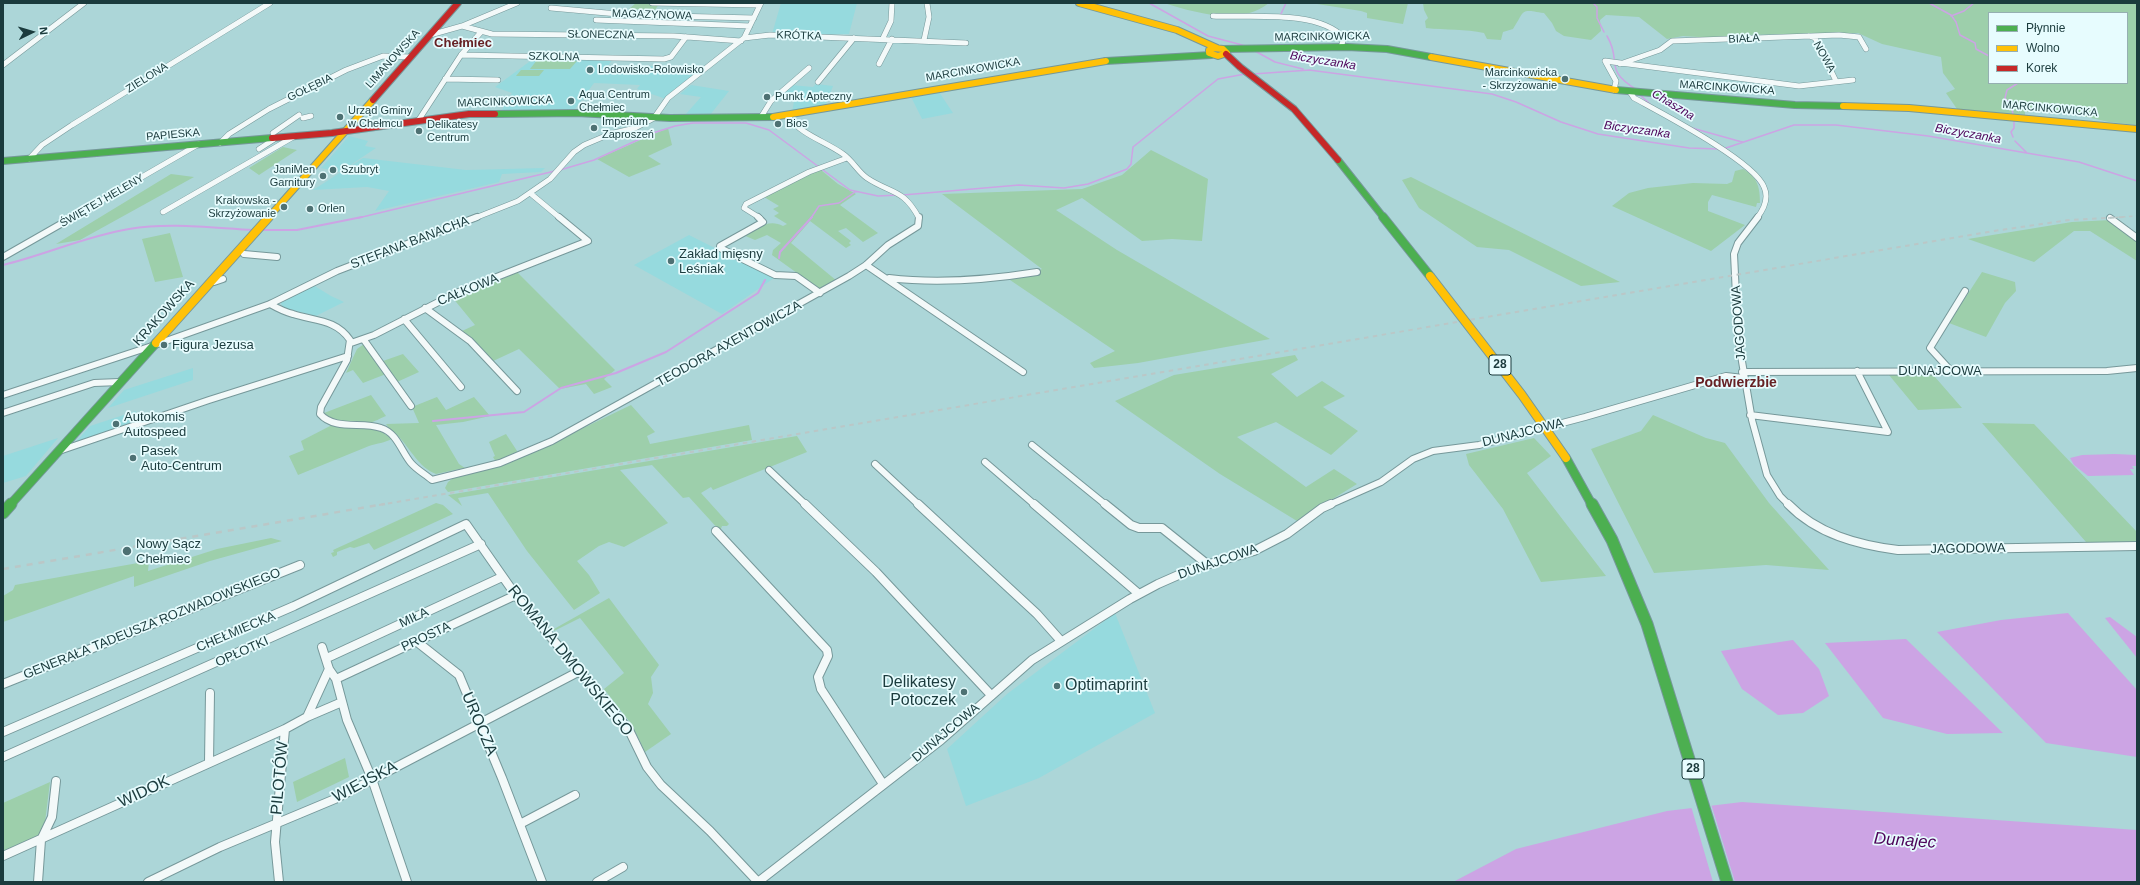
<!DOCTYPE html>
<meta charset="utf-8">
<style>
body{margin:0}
#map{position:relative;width:2140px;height:885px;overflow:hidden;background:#acd6d8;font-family:Arial,sans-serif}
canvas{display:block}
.frame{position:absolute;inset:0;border:4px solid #1b3b3d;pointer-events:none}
.legend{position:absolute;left:1988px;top:12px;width:140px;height:72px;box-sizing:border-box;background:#e7fcfe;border:1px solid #95afb1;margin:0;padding:5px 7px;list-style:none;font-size:12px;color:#1b3b3d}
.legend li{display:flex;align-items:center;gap:8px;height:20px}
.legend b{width:20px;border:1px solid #95afb1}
.north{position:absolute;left:12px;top:12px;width:40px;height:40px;-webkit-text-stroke:3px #e7fcfe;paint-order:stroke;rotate:85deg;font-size:11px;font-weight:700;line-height:16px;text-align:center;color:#1b3b3d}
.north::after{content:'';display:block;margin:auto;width:14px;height:18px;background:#1b3b3d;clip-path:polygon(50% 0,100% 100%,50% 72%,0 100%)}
</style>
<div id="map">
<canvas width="2140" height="885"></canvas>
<div class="frame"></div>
<ul class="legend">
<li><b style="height:5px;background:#4caf50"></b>Płynnie</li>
<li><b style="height:5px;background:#ffc107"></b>Wolno</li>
<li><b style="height:5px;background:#c62828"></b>Korek</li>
</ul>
<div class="north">N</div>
</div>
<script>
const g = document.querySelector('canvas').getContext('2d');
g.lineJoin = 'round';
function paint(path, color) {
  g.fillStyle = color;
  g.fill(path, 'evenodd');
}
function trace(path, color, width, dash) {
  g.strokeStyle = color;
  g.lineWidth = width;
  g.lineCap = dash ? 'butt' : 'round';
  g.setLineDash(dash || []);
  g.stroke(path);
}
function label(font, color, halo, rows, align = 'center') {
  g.font = font + ' Arial,sans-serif';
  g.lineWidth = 3.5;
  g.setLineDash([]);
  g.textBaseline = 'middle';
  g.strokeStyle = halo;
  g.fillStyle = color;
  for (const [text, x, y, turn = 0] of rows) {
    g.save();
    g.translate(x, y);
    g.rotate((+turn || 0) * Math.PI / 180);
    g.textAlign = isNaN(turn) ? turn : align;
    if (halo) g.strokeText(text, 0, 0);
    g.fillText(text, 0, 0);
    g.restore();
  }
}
paint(new Path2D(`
 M781,3H857L849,34H772Z
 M533,59L612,60L608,66H659L701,70L666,99L637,89L640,85L594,83L575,109L502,110L512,93L495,87Z
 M816,84L833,86L825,107L792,113L795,95H778L791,85L813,87Z
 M691,85L729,91L710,115H685L701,97L680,94Z
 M939,92L953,113L922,119L911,97Z
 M349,136L368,141L365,146L376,148L340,172L321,168Z
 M363,158L466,170L545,168L541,172L502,174L499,182L375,211L389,191L367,187L313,190Z
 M689,235L774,278L722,314L634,265Z
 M313,285L331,296L344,302L316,316L284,308L280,302Z
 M193,368V380L108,408L124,390Z
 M136,411L137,423L74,444L90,426Z
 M58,438L26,476L3,483V456Z
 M1115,613L1155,713L1039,778L966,806L947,749L1007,694Z`), '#96dade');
paint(new Path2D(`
 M636,3L659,4L655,10L629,9Z
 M1164,3H1269C1240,26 1196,13 1164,3Z
 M1311,3H1408L1403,24L1367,18V13L1361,11Z
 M1423,3H2137V125L2109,122L2056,110L2025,112V115L1957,109L1946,93L1955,89L1943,73L1941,57L1882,44L1858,33L1740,35L1714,38L1683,36L1667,39L1639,17L1606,15L1600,20L1601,31L1591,40L1564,36L1556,31L1552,23L1544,13C1519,9 1526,9 1513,29L1503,32L1501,40L1487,39L1484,33C1466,29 1445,30 1426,28L1425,21L1428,18L1424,10ZM1989,13H2127V83H1989Z
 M537,60L577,61L570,69H530Z
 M521,70H544L539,76H516Z
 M668,128L672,145L648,156L661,164L629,177L597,159Z
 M283,147L297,150L259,175L249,168Z
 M1151,150L1208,179L1202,241L1172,239L1142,241L1082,198L1056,210L1117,250L1270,339L1138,363L1094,368L1090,363L1115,351L1010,280L1042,269L942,194L1082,189L1122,175Z
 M1743,169C1758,177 1760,188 1760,203H1757L1756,207L1712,195L1708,202V211L1745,225L1711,251L1612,206L1629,193L1648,188L1693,183L1727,184L1732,182L1735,171Z
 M821,170L838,184L856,194L840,205L878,233L863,242L846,228L838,231L851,241L849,243L851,245L846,248L810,221L791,243L837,281L819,289L772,255L773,250L781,243L767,235L755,240L743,235C755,229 769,218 783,226L787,224L774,216L779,213L773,209L779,206L764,197L782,186Z
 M171,174L194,177L80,240L56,244Z
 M1411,177L1620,282L1581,286L1509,250L1477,247L1419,208L1402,180Z
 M2111,220L2137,240V261L2090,231H2074L2034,262L1968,239L2072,222Z
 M170,233L183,277L155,282L142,239Z
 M517,272L615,370L604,379L612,387L594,394L586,384L560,389L519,349L491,362L462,331L475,325L452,297Z
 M1982,272L2015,282L2016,291L2005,303L1986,337L1949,323Z
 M364,344L386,374L363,383L353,370L346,373L357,349Z
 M403,354L419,372L397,382L383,361Z
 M1295,355L1298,360L1271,374L1297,397L1322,381L1345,396L1323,407L1358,431L1331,455L1276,422L1237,437L1306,487L1334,469L1357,484L1297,521L1220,474L1115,401L1174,375Z
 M1859,374H1930L1935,377L1962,408L1918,410L1889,375Z
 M371,395L386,416C381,418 374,422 369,423C355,426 333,423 324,413Z
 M437,397L446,410L474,397L490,416L463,422L436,425L459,464L465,468L492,462L436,474C418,467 411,449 398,436C394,432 389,429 386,424L419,423L412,407Z
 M631,405L655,432L647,436L650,444L749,425L752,440L448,492L445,488L448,482L456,476L523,457Z
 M1653,415L1706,438L1725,443L1769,503L1829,570L1766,565L1654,573L1591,449L1641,431Z
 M1982,423L2034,424L2137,532V543L2086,542Z
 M332,425L378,429L392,439C384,443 378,443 369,446L298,475L289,456L304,450L301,441Z
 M506,434L519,454L496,462L493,457L495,456L489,442Z
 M797,436L807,452L713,490L711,487L701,493L729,524L727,526H722L720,531L689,497L683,498L652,465L620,470L668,523L624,547L609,542L599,546L577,561L589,575L600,593L574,610L527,551L488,493L458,498L462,506L448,495Z
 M1534,438L1551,456L1527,473L1606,576L1541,582L1503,509L1469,465L1466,454Z
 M436,503L443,505L453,514L374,550L369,543L354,548L350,547L337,552V555L333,557L331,553L334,552L333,550Z
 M271,538L282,541L210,561L134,587V576L3,622V596L13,590L15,585L149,561L148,571L217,549Z
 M609,598L659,665L651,677L653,693L648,704L671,734L645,752L632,725L604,689L624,673L580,618L554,631V629Z
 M345,758L349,777L297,802L293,782Z
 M50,782L44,830L35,838L3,853V803Z`), '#9dcfab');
paint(new Path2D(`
 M2115,454L2137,455V466H2132L2134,469H2130L2134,475L2088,476L2074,465L2070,458L2082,455Z
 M2068,613L2137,690V757L2046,743L1937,632L2001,620Z
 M2110,617L2137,637V658L2105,618Z
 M1906,639L2003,733L1947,734L1883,718L1825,643Z
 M1793,640L1819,669L1829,696L1803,713L1778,715L1742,689L1721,651Z
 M1742,802L2137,830V882H1453L1516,849L1667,811Z`), '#cca4e4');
paint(new Path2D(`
 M1711,804L1735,882H1713L1691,806Z`), '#acd6d8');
trace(new Path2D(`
 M1017,3H1031
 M1149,3L1208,36L1246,46
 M1593,3L1597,7V18L1604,32
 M1929,3L1951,15L1956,22L1960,35L1975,43L1976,49L1989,56
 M1280,16L1286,3
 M1951,16L1964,11L1974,3
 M1607,36C1623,63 1602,68 1637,90
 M1255,51L1275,62L1303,69
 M1309,70L1492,94L1516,102L1561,122L1598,134L1689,148L1718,149
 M1253,74L1310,70
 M1640,95L1650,104
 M2013,115L2012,108L2005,98L2007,90L2018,83
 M1692,128L1742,142
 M2013,137L2011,132L2014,128V120
 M2015,141L2027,153
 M1723,149L1794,125H1836L1928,136L2079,162L2137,181
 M560,170L594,160L653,133L675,126L693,123H746L769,130L850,190L878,196L899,195
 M903,195L1019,185L1064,188L1088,184L1127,169L1131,164L1133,147L1218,79L1245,74
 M358,218L555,171
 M811,218L819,206L839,203L855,192`), '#cca4e4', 1.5);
trace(new Path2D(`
 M263,230H297L362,217
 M779,258L780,252L812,217
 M3,265C45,255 86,236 129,229C170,222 213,228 254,230
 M433,421L524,412L561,388L616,373L666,352L758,293L765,280`), '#cca4e4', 2);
const streetFar2 = new Path2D(`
 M652,3L760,5
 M551,8L629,15L754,18
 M1213,16C1249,18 1318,9 1344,38L1341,47
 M596,20L750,26
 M462,26L492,34L674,36L741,41
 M430,35L462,26L517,3
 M1809,36L1815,38L1836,81
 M744,38L770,35L966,43
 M883,38L891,21L892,3
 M924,40L929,17L927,3
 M461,55L664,59L671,57L686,37
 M1605,61L1799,86L1853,80
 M1605,61L1616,81L1614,90
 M879,64L892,39
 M1620,64L1660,50L1672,41L1839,35L1859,37L1866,49
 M3,65L84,3
 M445,79L498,80
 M818,82L854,38
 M1630,92L1634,98C1661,113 1754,161 1764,187C1769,198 1764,209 1757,218
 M788,116C801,135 825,141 843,154C853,161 858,172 867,178C891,194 903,188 919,218
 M761,117L771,101L809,68
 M303,118L311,116
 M418,121L461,55L481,32
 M273,133L299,115
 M220,143L229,134L269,109L346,70L383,56L410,57
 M259,149L273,140
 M29,159L42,145L72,125L270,3
 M530,193L560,218
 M163,212L295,136
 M71,218L199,144
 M475,218L518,201L550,179L574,152L584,145L610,134L635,128L654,118L668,98L744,38L761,3
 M760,218L744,208L746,204L809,172L847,158`);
const streetFar1 = new Path2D(`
 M758,217L763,222L720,246V248L775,275L796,276L820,293
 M1758,217L1738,243L1734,254L1738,338L1752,420L1767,475L1780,496L1789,505
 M2110,218L2137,238
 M244,254L277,257
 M3,257L73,217
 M866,265L1023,372
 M889,278C939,284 987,280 1037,272
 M214,282L223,279
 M270,304C277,308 285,312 293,314C314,321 336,319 350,340L347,360L321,407L320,414C335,431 362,421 381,428C397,433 401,451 411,463C417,470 425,474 432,480L500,463L552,441L849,276L866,265L888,245L918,226L919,217
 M425,308L470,341L517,391
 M404,319L461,387
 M364,340L411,406
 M351,343L374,335L456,293L588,241L559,217
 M1951,371L1930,348L1965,291
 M1742,372L2107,371L2137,368
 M3,395L152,346L270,304L337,271L477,217
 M3,413L94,383L120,382
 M1750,415L1888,432L1857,371
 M1032,445L1106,505
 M59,451L209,400L348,356
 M985,462L1035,505
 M875,464L919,505
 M769,470L806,505
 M1329,505L1381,482L1413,459L1433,451L1479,445L1585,417L1726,376L1743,378`);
const street = new Path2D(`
 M805,504L876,572L991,695
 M918,504L1037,614L1061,641
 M1034,504L1139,594
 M1105,504L1131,525L1139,528H1162L1207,564
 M1788,504C1817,534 1858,545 1898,550L2137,546
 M716,531L827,650L828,656L818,677L821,689L883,784
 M416,641L459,675L502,778L542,882
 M322,647L329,669L336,679L347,720L372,779L407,882
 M327,658L502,577
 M336,679L516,595
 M3,684L300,565
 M307,717L342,702
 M3,732L294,606L466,524L517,597L629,730L647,767L661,785L710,831L758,882L941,740L1032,660L1130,599L1158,584L1192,569L1254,551L1287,534L1322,508L1331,504
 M3,757L481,544
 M209,762L210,693
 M520,824L575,795
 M3,856L285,729
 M38,882L41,840L52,817L56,781
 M148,882L220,847L335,799L578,672
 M279,882L275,842L285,729L307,717L329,669
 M597,882L623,867`);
const fastFar2 = new Path2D(`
 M1223,49L1347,47L1387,49L1431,57
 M1106,61L1211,55
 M1616,90L1795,105L1843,106
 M495,114L577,113L670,118L773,117
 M1338,160L1384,218
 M3,161L272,138`);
const fastFar1 = new Path2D(`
 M1383,217L1430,276
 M1566,458L1592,505
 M10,505L156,343`);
const fast = new Path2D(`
 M1592,504L1612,540L1647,624L1727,882
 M3,513L11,504`);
const slowFar1 = new Path2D(`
 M1079,3L1177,30L1217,48
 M1214,48L1223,49L1227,53L1218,56L1209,53V50Z
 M1431,57L1616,90
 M1843,106L1909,108L2137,129
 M773,117L1106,61
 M268,218L373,100`);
const slow = new Path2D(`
 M156,343L269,217`);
const jam = new Path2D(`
 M1226,54L1240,67L1294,109L1338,160
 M373,100L458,3
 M272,138L332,133L469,114H495`);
trace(streetFar2, '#76989a', 6);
trace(streetFar1, '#76989a', 8);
trace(street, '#76989a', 10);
trace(fastFar2, '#76989a', 8);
trace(fastFar1, '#76989a', 10);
trace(fast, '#76989a', 13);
trace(slowFar1, '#76989a', 8);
trace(slow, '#76989a', 10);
trace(jam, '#76989a', 8);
trace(streetFar2, '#f3f9f9', 5);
trace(streetFar1, '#f3f9f9', 6);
trace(street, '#f3f9f9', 8);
trace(fastFar2, '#4caf50', 6);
trace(fastFar1, '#4caf50', 8);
trace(fast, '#4caf50', 11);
trace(slowFar1, '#ffc107', 6);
trace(slow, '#ffc107', 8);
trace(jam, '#c62828', 6);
trace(new Path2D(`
 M2108,218L2137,216`), '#bac7c7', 1.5, [3.5, 3.5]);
trace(new Path2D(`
 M379,505L1994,231L2069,220L2125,217`), '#bac7c7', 2, [4.5, 4.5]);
trace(new Path2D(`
 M3,569L385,504`), '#bac7c7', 2.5, [6, 6]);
const slowBridge = new Path2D(`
 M1430,276L1522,395L1566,458`);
trace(slowBridge, '#76989a', 10, []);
trace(slowBridge, '#ffc107', 8);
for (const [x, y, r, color] of [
 [590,70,4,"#4e7173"],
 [1565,79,4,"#4e7173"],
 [767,97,4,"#4e7173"],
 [571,101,4,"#4e7173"],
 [340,117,4,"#4e7173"],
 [778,124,4,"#4e7173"],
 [594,128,4,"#4e7173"],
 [419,131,4,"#4e7173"],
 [333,170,4,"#4e7173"],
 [323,176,4,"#4e7173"],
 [284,207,4,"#4e7173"],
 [310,209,4,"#4e7173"],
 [671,261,4,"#4e7173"],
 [164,345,4,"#4e7173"],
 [116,424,4,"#4e7173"],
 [133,458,4,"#4e7173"],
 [127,551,5,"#4e7173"],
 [1057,686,4,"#4e7173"],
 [964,692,4,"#4e7173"]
]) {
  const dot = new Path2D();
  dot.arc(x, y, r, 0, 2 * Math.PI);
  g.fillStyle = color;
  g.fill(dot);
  trace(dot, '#e7fcfe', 1.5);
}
label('11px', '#1b3b3d', '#e7fcfe', [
 ["MAGAZYNOWA",652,15,2],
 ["SŁONECZNA",601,35,1],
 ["KRÓTKA",799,36,2],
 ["MARCINKOWICKA",1322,37,-1],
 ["BIAŁA",1744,39,-3],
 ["SZKOLNA",554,57,1],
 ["NOWA",1824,57,61],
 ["LIMANOWSKA",393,59,-48],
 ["MARCINKOWICKA",973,70,-10],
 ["ZIELONA",147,78,-32],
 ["GOŁĘBIA",310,88,-26],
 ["MARCINKOWICKA",1727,88,4],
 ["MARCINKOWICKA",505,102,-2],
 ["MARCINKOWICKA",2050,109,5],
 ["PAPIESKA",173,135,-5],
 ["ŚWIĘTEJ HELENY",102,201,-30]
]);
label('11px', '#1b3b3d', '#e7fcfe', [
 ["Lodowisko-Rolowisko",598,70],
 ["Marcinkowicka",1557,73,"right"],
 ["- Skrzyżowanie",1557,86,"right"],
 ["Aqua Centrum",579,95],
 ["Chełmiec",579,108],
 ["Punkt Apteczny",775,97],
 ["Urząd Gminy",348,111],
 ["w Chełmcu",348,124],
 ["Imperium",602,122],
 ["Zaproszeń",602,135],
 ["Bios",786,124],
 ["Delikatesy",427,125],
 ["Centrum",427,138],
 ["JaniMen",315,170,"right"],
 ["Garnitury",315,183,"right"],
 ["Szubryt",341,170],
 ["Krakowska -",276,201,"right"],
 ["Skrzyżowanie",276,214,"right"],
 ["Orlen",318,209]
], 'left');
label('italic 12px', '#4d0359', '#e7fcfe', [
 ["Biczyczanka",1323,61,9],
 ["Chaszna",1673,105,31],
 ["Biczyczanka",1637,130,8],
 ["Biczyczanka",1968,134,10]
]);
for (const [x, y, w] of [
 [1500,365,22],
 [1693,769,22]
]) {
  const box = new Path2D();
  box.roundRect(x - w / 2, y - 10, w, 20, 3);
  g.fillStyle = '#e7fcfe';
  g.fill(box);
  trace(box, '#1b3b3d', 1);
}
label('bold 12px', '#1b3b3d', null, [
 ["28",1500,365],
 ["28",1693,769]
]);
label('bold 13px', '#662124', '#e7fcfe', [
 ["Chełmiec",463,43]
]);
label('13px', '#1b3b3d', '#e7fcfe', [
 ["STEFANA BANACHA",410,243,-21],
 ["CAŁKOWA",468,290,-22],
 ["KRAKOWSKA",164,313,-48],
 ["JAGODOWA",1739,323,-94],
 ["TEODORA AXENTOWICZA",729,344,-29],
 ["DUNAJCOWA",1940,371],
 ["DUNAJCOWA",1523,433,-14],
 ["JAGODOWA",1968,549,-1],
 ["DUNAJCOWA",1218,562,-19],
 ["MIŁA",414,618,-25],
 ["GENERAŁA TADEUSZA ROZWADOWSKIEGO",152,624,-22],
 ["CHEŁMIECKA",236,632,-23],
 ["PROSTA",426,637,-25],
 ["OPŁOTKI",242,652,-24],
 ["DUNAJCOWA",946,733,-40]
]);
label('13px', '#1b3b3d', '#e7fcfe', [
 ["Zakład mięsny",679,254],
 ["Leśniak",679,269],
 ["Figura Jezusa",172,345],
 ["Autokomis",124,417],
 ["Autospeed",124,432],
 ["Pasek",141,451],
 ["Auto-Centrum",141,466],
 ["Nowy Sącz",136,544],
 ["Chełmiec",136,559]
], 'left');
label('bold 14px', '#662124', '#e7fcfe', [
 ["Podwierzbie",1736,383]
]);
label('16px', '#1b3b3d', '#e7fcfe', [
 ["ROMANA DMOWSKIEGO",570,661,51],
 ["UROCZA",479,724,67],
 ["PILOTÓW",280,778,-85],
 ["WIEJSKA",365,782,-28],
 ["WIDOK",144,792,-25]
]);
label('16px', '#1b3b3d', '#e7fcfe', [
 ["Delikatesy",956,683],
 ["Potoczek",956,701],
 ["Optimaprint",1065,686,"left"]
], 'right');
label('italic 17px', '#4d0359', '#e7fcfe', [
 ["Dunajec",1905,841,4]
]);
</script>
